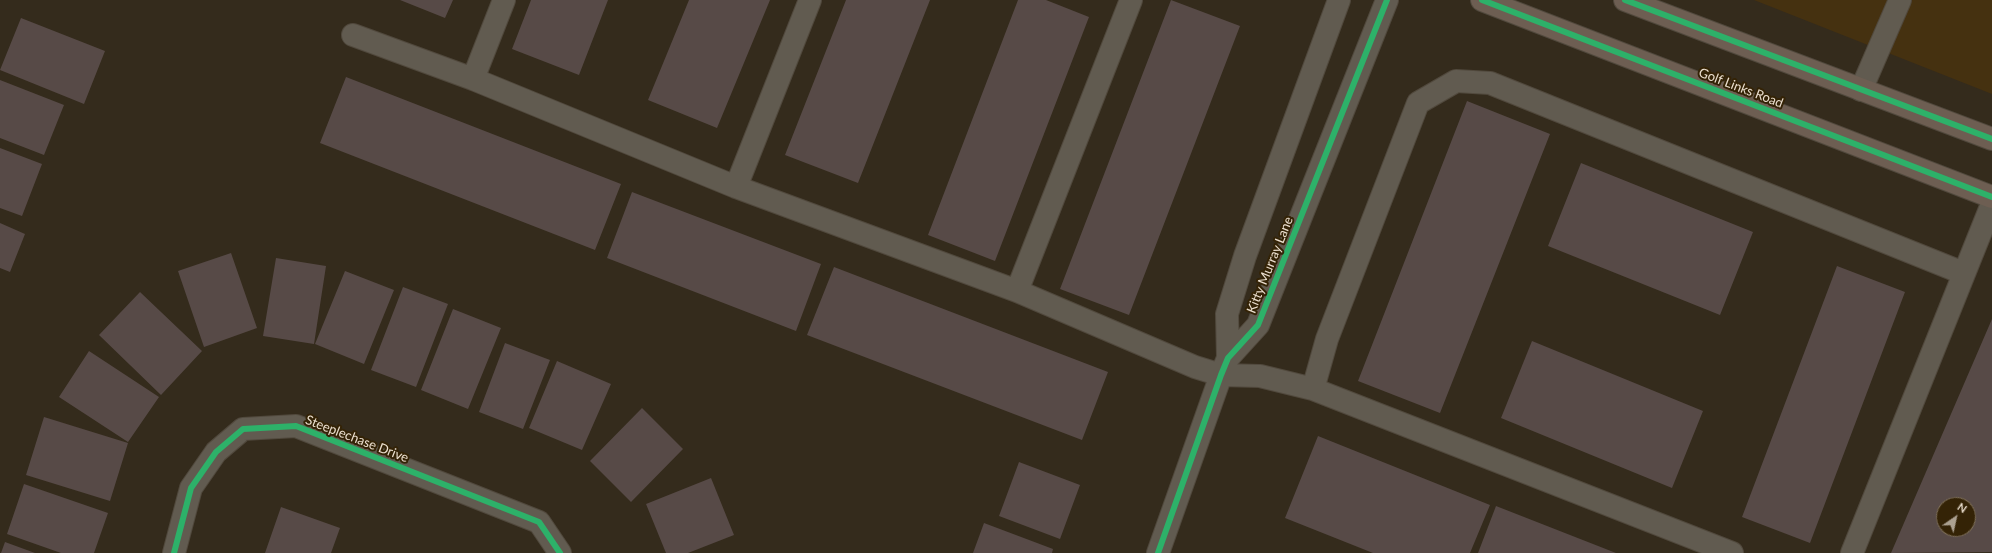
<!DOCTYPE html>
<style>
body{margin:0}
#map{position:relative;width:1992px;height:553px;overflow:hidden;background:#342b1c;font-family:Lato,sans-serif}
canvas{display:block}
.north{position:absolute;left:1936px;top:497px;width:40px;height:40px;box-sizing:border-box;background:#342306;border:1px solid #7e6f57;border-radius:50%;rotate:34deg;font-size:11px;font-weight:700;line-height:16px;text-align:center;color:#ece0d0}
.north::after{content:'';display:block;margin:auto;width:14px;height:18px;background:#aca191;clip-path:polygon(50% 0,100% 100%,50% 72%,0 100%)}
</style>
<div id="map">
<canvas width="1992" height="553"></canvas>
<div class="north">N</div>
</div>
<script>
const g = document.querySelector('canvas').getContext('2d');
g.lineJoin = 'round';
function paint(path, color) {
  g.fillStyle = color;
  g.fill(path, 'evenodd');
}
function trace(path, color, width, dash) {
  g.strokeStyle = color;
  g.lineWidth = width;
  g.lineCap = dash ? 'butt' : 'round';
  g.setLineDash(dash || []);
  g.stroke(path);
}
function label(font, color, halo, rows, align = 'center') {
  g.font = font + ' Lato,sans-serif';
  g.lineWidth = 4;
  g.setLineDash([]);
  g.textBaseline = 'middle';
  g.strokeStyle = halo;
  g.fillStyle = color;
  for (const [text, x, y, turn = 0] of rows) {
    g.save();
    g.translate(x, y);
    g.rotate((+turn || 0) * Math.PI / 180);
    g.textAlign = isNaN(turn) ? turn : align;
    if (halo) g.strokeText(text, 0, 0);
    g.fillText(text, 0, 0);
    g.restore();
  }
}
paint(new Path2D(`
 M1754,0H1992V94Z`), '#453110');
paint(new Path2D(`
 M400,0H453L445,18Z
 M531,0H608L579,75L512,49Z
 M689,0H770L717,128L648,100Z
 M846,0H930L858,183L785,155Z
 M1018,0H1046L1089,17L995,261L928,235Z
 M1171,0L1240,26L1129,315L1060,289Z
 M21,18L105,51L84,104L0,70Z
 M346,77L621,184L595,250L320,143Z
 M0,80L64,105L44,155L0,138Z
 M1467,101L1550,134L1440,413L1358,381Z
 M0,148L42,164L22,216L0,208Z
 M1581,163L1753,232L1720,315L1548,246Z
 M632,192L821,264L796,331L607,258Z
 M0,223L25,234L10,272L0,268Z
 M231,253L257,328L204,347L178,271Z
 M276,258L326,266L314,344L263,336Z
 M1837,266L1905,292L1810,543L1742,517Z
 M834,267L1108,372L1082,440L807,335Z
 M345,271L394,290L364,364L315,344Z
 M403,287L448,304L416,387L371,370Z
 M140,292L202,351L161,395L99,335Z
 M453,309L501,328L468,409L421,390Z
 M1992,319V552L1891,553ZM1944,505H1968V529H1944Z
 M1532,341L1703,411L1672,488L1501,418Z
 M505,343L550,360L523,429L479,412Z
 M89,351L159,397L128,442L59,397Z
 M557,361L611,384L582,450L529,428Z
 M642,408L683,449L631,502L590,461Z
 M44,417L128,443L110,501L26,475Z
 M1318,436L1490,505L1470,553H1373L1285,518Z
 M1019,462L1080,485L1060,539L999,516Z
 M711,478L734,535L688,553H666L646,504Z
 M24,484L108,513L94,553H61L7,534Z
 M1496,506L1616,553H1478Z
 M281,507L340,528L331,553H265Z
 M984,523L1053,549L1052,553H973Z
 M5,542L35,553H1Z`), '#574a47');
const minor = new Path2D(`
 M353,35L473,79L736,187L1017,291L1195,367L1221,375L1260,376L1313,389L1732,553
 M473,79L504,0
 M1861,90L1900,0
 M736,187L810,0
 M1017,291L1131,0
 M1228,358L1227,314L1245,256L1339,0
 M1313,389L1327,339L1418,103L1456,81L1490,83L1963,273
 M174,553L191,488L216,452L243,429L296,426L539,522L560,553
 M1158,553L1221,375L1228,358L1258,325L1387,0
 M1852,553L1992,204`);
const major = new Path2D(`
 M1482,0L1992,197
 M1625,0L1992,139`);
trace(minor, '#51493d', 24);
trace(major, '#51493d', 24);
trace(minor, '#615b50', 22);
trace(major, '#6d5e52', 22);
trace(new Path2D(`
 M1482,0L1992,197
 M1625,0L1992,139
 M174,553L191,488L216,452L243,429L296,426L539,522L560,553
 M1158,553L1221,375L1228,358L1258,325L1387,0`), '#2db169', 6);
label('13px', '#ece0d0', '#342306', [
 ["Golf Links Road",1741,88,21],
 ["Kitty Murray Lane",1270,265,-68],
 ["Steeplechase Drive",357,439,21]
]);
</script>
